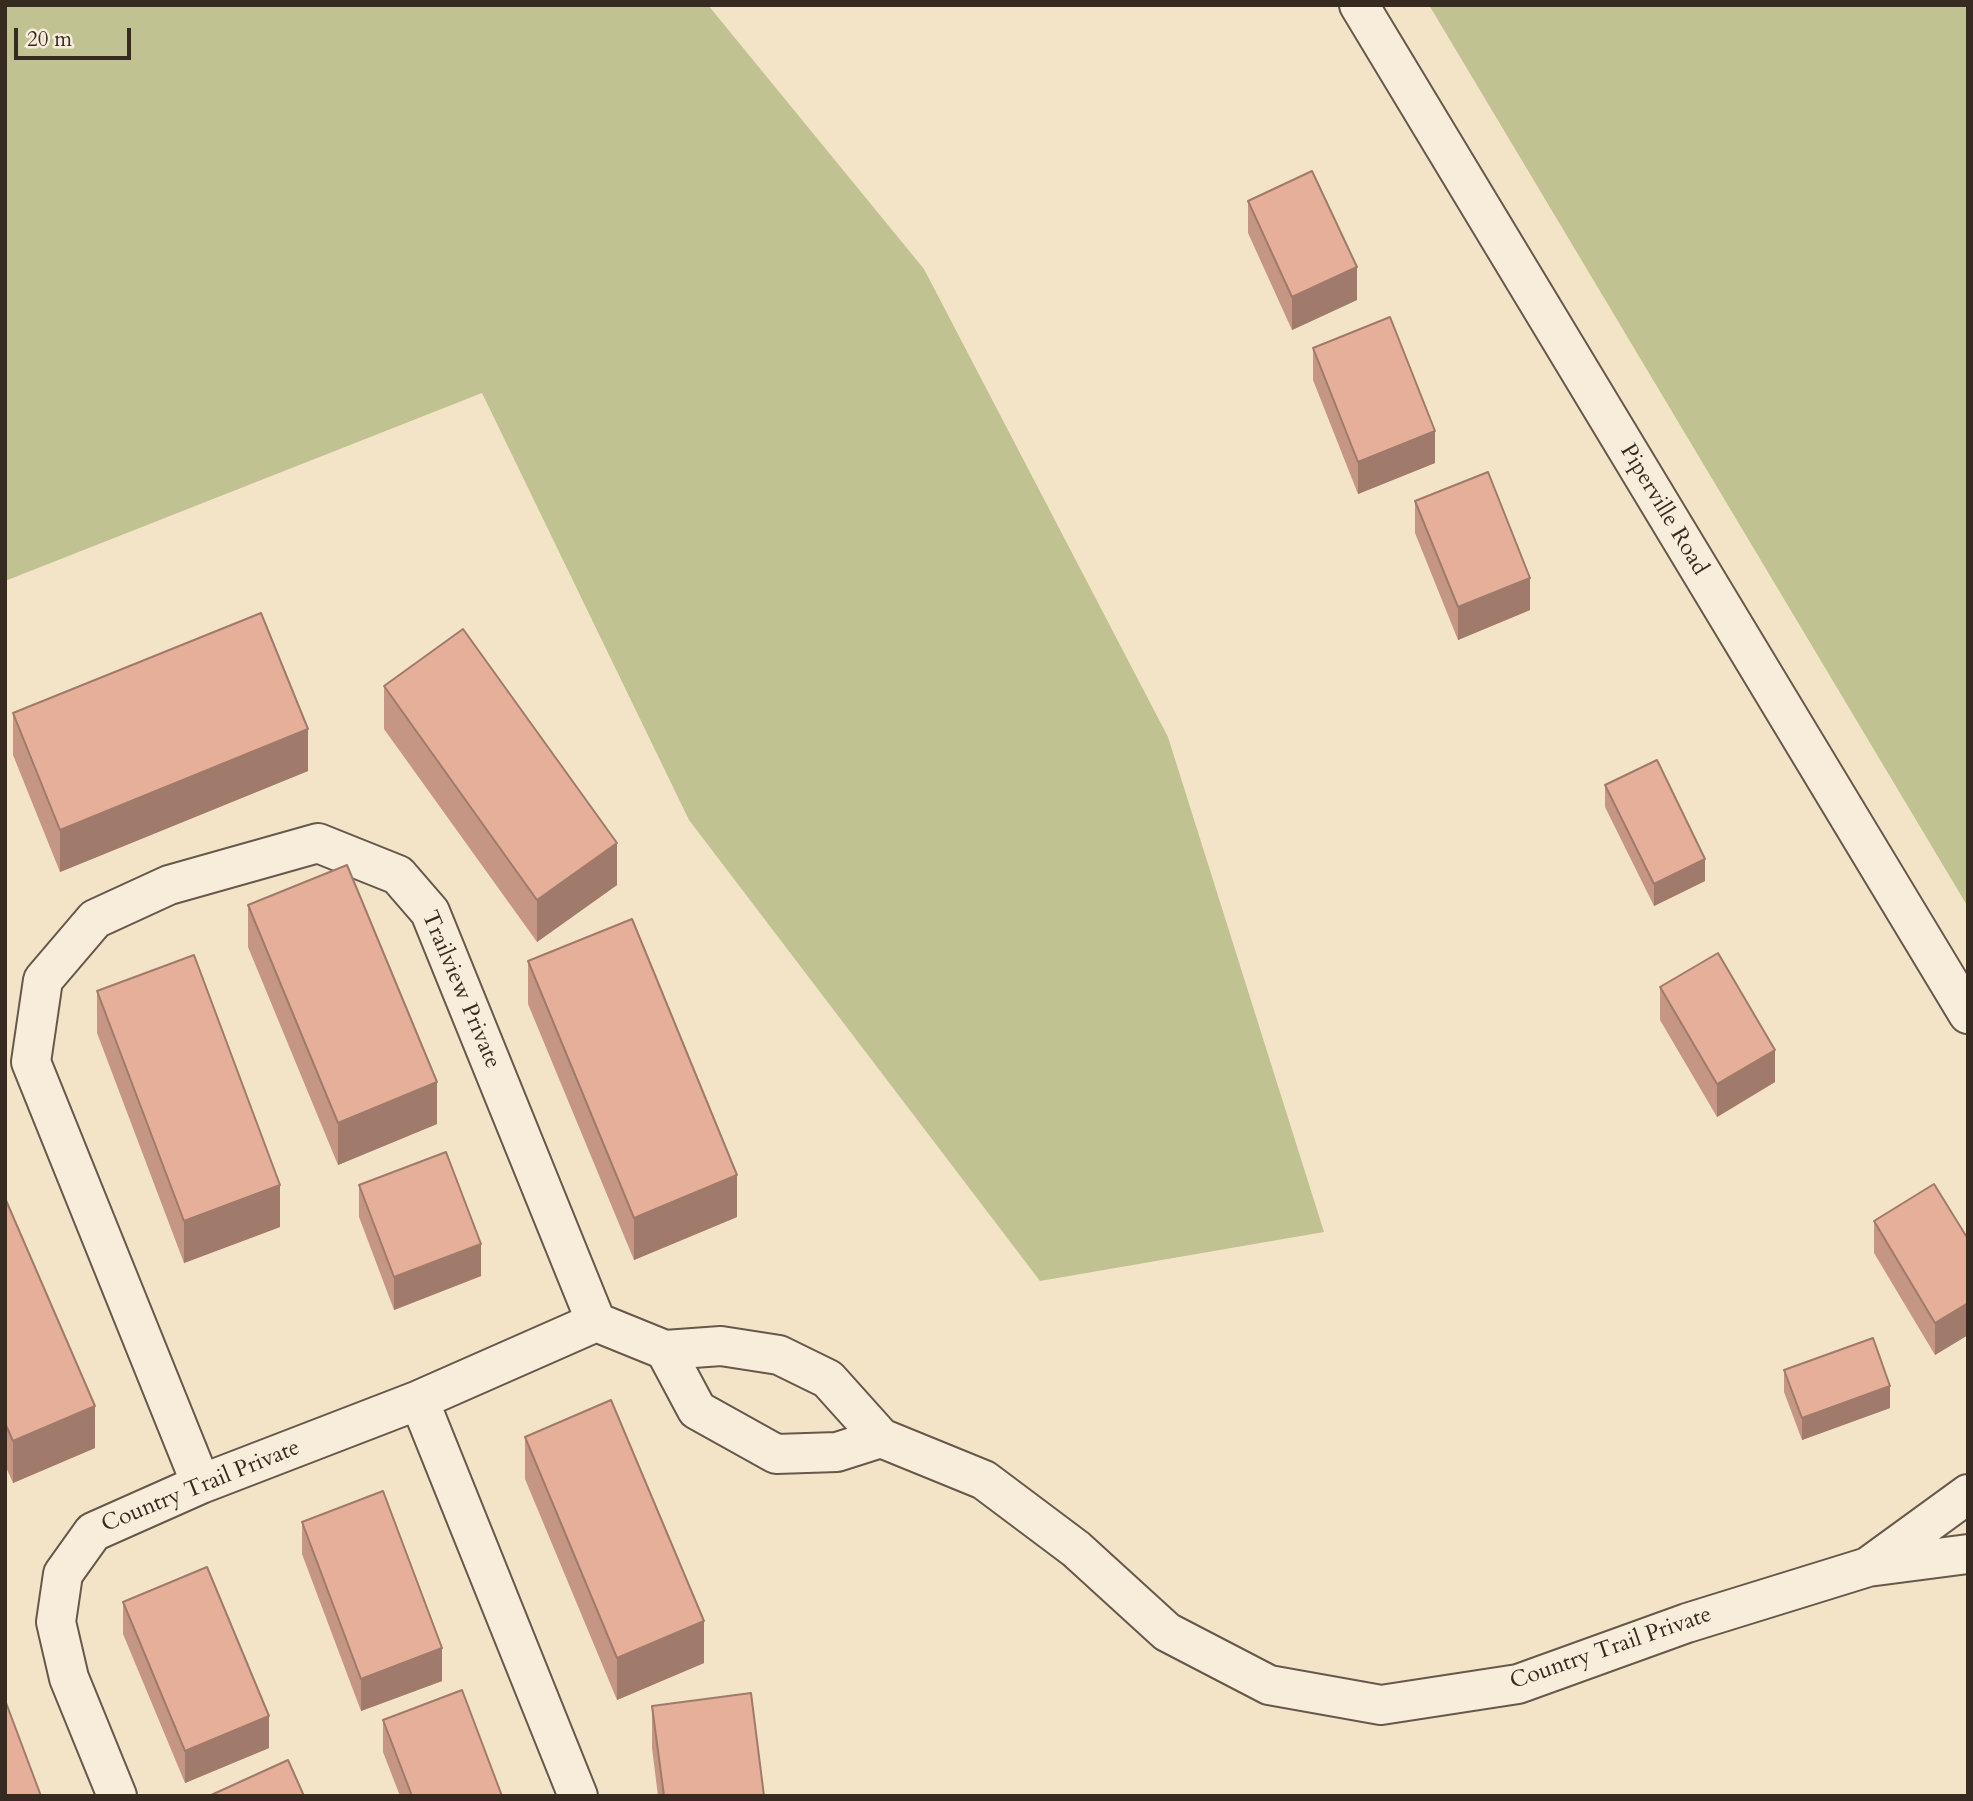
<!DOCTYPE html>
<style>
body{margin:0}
#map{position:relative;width:1973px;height:1801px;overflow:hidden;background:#f4e4c7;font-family:Cardo,serif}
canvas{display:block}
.frame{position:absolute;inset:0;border:7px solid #372a21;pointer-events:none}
.scale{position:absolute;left:14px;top:28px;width:117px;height:32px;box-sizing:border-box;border:4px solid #372a21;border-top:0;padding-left:9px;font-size:21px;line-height:24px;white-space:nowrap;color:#372a21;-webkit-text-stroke:5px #f8eddb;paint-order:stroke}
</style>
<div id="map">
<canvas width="1973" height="1801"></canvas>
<div class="frame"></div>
<div class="scale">20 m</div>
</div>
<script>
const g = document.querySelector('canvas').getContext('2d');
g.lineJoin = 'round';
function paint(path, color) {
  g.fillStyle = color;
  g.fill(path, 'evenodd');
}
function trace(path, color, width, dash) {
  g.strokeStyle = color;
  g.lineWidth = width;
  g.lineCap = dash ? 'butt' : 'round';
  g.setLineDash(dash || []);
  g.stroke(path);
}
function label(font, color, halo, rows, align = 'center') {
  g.font = font + ' Cardo,serif';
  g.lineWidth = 5;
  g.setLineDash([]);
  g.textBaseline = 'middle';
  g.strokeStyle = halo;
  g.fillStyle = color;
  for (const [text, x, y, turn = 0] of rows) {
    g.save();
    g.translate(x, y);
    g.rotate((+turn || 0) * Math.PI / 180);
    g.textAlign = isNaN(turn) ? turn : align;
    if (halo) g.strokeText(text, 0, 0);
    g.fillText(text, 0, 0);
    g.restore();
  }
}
paint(new Path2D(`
 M5,5H708L924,269L1168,737L1324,1232L1040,1281L689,820L482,393L5,581Z
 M1429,5H1968V907Z`), '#c1c291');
const minor = new Path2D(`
 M1359,5L1968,1014
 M665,1350L697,1410L776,1454L837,1452L881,1438
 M419,1400L578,1796
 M201,1484L31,1062L43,980L95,919L169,885L318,843L398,875L430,912L596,1322
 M1869,1566L1968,1494
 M117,1796L69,1678L56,1622L63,1574L93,1532L201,1484L419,1400L596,1322L665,1350L721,1346L779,1355L828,1379L881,1438L984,1480L1076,1549L1167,1632L1269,1685L1381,1705L1518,1684L1687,1623L1868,1567L1968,1554`);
trace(minor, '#66584a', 42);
trace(minor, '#f8eddb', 38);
paint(new Path2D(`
 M1248,201L1357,300L1292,330L1248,233Z
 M1313,348L1435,463L1358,494L1313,380Z
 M1415,501L1530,610L1458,640L1415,533Z
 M384,686L617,885L537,942L384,729Z
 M13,713L308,771L60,872L13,755Z
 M1605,785L1705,881L1654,906L1605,807Z
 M248,905L437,1124L338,1165L248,947Z
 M528,961L737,1217L634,1260L528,1004Z
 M1660,987L1775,1082L1717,1117L1660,1020Z
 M97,991L280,1227L184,1263L97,1033Z
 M359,1185L481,1276L394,1310L359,1217Z
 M5,1198L95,1448L13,1483L5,1465Z
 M1874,1221L1968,1239V1335L1935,1355L1874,1253Z
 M1784,1370L1890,1408L1802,1440L1784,1392Z
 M525,1437L704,1663L617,1700L525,1479Z
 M302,1522L442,1681L361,1711L302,1554Z
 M123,1602L269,1748L185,1783L123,1634Z
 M652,1706L764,1796H658L652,1748Z
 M383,1720L502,1796H400L383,1752Z`), '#c59684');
paint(new Path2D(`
 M1357,267V300L1292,330V297Z
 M1435,431V463L1358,494V462Z
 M1530,578V610L1458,640V607Z
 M308,729V771L60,872V830Z
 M617,843V885L537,942V900Z
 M1705,859V881L1654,906V884Z
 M1775,1050V1082L1717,1117V1084Z
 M437,1082V1124L338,1165V1123Z
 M737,1175V1217L634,1260V1218Z
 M280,1185V1227L184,1263V1221Z
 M481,1244V1276L394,1310V1277Z
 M1968,1303V1335L1935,1355V1323Z
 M1890,1386V1408L1802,1440V1418Z
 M95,1406V1448L13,1483V1441Z
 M704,1621V1663L617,1700V1658Z
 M442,1648V1681L361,1711V1679Z
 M269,1716V1748L185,1783V1751Z`), '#a07a6b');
const building = new Path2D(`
 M1312,171L1357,267L1292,297L1248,201Z
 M1390,317L1435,431L1358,462L1313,348Z
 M1488,472L1530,578L1458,607L1415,501Z
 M261,613L308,729L60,830L13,713Z
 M463,629L617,843L537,900L384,686Z
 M1657,760L1705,859L1654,884L1605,785Z
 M347,865L437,1082L338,1123L248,905Z
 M632,919L737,1175L634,1218L528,961Z
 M1718,953L1775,1050L1717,1084L1660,987Z
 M194,955L280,1185L184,1221L97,991Z
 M446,1152L481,1244L394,1277L359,1185Z
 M1934,1184L1968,1239V1303L1935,1323L1874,1221Z
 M5,1198L95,1406L13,1441L5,1423Z
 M1873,1338L1890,1386L1802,1418L1784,1370Z
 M611,1400L704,1621L617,1658L525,1437Z
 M383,1491L442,1648L361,1679L302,1522Z
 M207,1567L269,1716L185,1751L123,1602Z
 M462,1690L502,1796H412L383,1720Z
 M751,1693L764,1796H664L652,1706Z
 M5,1700L41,1796H5Z
 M288,1760L304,1796H209Z`);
paint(building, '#e5af99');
trace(building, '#a07a6b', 2);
label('23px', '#372a21', '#f8eddb', [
 ["Piperville Road",1663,510,59],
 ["Trailview Private",460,990,67],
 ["Country Trail Private",201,1487,-22],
 ["Country Trail Private",1611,1649,-19]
]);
</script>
